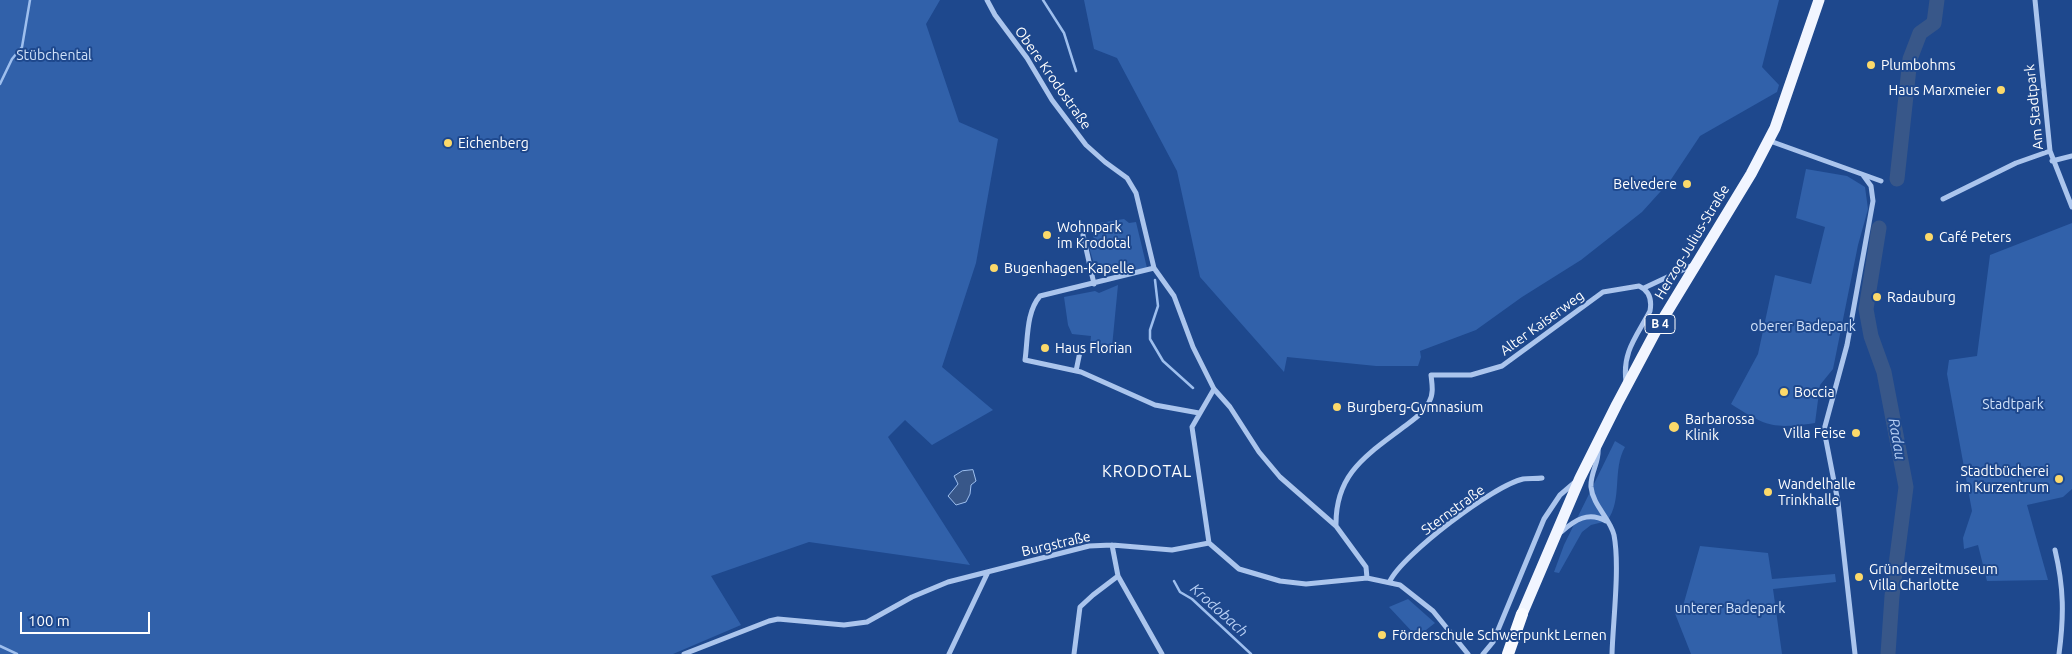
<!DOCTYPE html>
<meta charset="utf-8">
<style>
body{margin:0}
#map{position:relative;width:2072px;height:654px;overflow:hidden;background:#1e488d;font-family:Ubuntu,sans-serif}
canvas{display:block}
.scale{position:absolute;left:20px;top:612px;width:130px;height:22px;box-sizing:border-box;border:2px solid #fff;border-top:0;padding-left:6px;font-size:15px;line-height:18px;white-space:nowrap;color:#fff;-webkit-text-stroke:4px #1e488d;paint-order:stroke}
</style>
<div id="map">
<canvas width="2072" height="654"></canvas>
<div class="scale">100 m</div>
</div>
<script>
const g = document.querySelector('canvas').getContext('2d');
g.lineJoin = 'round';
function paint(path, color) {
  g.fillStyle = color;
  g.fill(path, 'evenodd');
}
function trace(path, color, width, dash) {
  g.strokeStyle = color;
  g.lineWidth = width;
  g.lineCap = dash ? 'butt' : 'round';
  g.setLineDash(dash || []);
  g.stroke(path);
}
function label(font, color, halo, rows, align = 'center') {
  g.font = font + ' Ubuntu,sans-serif';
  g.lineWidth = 4;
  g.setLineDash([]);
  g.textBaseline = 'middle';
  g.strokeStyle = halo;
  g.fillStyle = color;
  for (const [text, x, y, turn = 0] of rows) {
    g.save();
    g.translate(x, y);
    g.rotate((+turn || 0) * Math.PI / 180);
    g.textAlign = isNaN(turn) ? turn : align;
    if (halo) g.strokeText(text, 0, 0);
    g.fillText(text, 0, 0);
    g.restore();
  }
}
paint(new Path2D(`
 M0,0H940L926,24L959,122L998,139L976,263L942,367L993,410L932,445L905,420L888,437L970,565L809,542L711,576L741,625L673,654H0Z
 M1084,0H1779L1762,67L1779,85L1777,92L1700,136L1670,181L1642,212L1581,260L1522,297L1476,330L1420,351L1421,357L1418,366H1376L1287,357L1284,372L1200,277L1177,171L1117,58L1094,49Z
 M1806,169L1847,176L1865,187L1868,209L1858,245L1833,369L1820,385L1815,423C1773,429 1767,427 1731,404L1758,354L1775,275L1811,284L1825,227L1796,218Z
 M1124,219L1129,223L1136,222L1147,268L1136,270L1133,263L1096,271L1089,247L1094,242L1093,234L1101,231L1099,223Z
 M2072,223V489L2063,497L2027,505L2048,580L1987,581L1978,545L1964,549L1963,538L1972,511L1947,374L1949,360L1977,356L1990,255Z
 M1118,285L1112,347L1090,345L1091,336L1072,334L1068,325L1064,297L1095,291L1099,293Z
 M1615,441L1625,447C1612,469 1623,500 1607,521L1591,525L1582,532L1559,573L1554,572L1564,545Z
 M1700,546L1768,553L1772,579L1835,574L1836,582L1773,589L1782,654H1691L1674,611L1681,613Z
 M1408,599L1435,623L1417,637L1389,607Z`), '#3161aa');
const water = new Path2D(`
 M973,470L976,481L971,485L970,494L966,502L956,505L948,496L958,484L954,476L962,471Z`);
paint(water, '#385789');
trace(water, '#9ebfee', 1);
trace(new Path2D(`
 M1043,0L1064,33L1076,71
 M0,84L12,59L22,47L30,0
 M1155,280L1158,306L1150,330V339L1163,361L1193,388
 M1174,581L1180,592L1192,599L1251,654
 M0,646L17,654`), '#9ebfee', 2.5);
trace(new Path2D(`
 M1897,179L1910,59L1920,33L1934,23L1937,0
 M1879,228L1866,309L1871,336L1884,372L1906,487L1892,596L1888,654`), '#385789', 15);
trace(new Path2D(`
 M987,0L995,15L1027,58L1052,100L1086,145L1105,162L1127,178L1136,193L1154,268L1174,296L1193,347L1214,389L1230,407L1259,452L1280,477L1336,526L1366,567L1367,578
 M2035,0L2050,151L2072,207
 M1770,141L1881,181
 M2052,161L2072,156
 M1943,199L2016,163L2050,151
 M1083,235L1094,284
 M1154,268L1040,296C1026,312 1028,339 1025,360L1081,372L1155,405L1199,413
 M1644,288L1691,266
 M1076,371L1081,347
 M1598,447C1600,462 1590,472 1591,487C1593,506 1610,518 1614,535C1620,566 1613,621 1612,654
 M1336,526C1335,473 1367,455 1405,426C1413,420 1425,412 1429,402C1434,394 1432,384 1431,375H1471L1502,366L1603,292L1639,286C1650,291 1652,300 1650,311C1637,336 1622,352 1626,381
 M1561,532C1575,520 1588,511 1606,521
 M1209,543L1192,427L1214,389
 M1112,545L1118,576L1162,654
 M2055,550C2064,588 2064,616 2059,654
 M1390,581C1402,555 1494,485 1523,479C1529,478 1536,479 1542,478
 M684,654L769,621L778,619L844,625L867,622L912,597L948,582L1089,546L1112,545L1172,550L1209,543L1239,569L1280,581L1306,584L1367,578L1400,585L1433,611L1468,654
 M949,654L988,572
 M1074,654L1080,607L1093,595L1118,576
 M1483,654L1493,642L1544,519L1560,495L1574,483
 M1855,654L1838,502L1824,430L1847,345L1873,201L1871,186L1863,175`), '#abc5ed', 5);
trace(new Path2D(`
 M1522,614L1580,478L1617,404L1658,327L1751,174L1775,128L1819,0`), '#f1f5ff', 11);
trace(new Path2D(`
 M1508,654L1522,614`), '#f8faff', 12);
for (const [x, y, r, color] of [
 [1871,65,5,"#fcd96a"],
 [2001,90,5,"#fcd96a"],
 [448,143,5,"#fcd96a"],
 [1687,184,5,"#fcd96a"],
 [1047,235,5,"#fcd96a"],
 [1929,237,5,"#fcd96a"],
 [994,268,5,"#fcd96a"],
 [1877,297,5,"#fcd96a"],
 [1045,348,5,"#fcd96a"],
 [1784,392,5,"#fcd96a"],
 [1337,407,5,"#fcd96a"],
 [1674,427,6,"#fcd96a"],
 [1856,433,5,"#fcd96a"],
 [2059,479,5,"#fcd96a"],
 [1768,492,5,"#fcd96a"],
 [1859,577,5,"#fcd96a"],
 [1382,635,5,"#fcd96a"]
]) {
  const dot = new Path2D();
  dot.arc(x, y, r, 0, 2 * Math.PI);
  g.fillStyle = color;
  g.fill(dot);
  trace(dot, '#1e488d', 2);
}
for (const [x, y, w] of [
 [1660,324,30]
]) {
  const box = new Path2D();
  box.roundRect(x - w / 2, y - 9.5, w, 19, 4);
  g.fillStyle = '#1e488d';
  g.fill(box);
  trace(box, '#fff', 1);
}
label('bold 12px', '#fff', null, [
 ["B 4",1660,324]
]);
label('14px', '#d0e1f9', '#1e488d', [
 ["Stübchental",54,55],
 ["oberer Badepark",1803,326],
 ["Stadtpark",2013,404],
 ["unterer Badepark",1730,608]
]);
label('14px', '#fff', '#1e488d', [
 ["Plumbohms",1881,65],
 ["Haus Marxmeier",1991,90,"right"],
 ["Eichenberg",458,143],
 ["Belvedere",1677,184,"right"],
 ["Wohnpark",1057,227],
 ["im Krodotal",1057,243],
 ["Café Peters",1939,237],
 ["Bugenhagen-Kapelle",1004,268],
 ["Radauburg",1887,297],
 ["Haus Florian",1055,348],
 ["Boccia",1794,392],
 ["Burgberg-Gymnasium",1347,407],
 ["Barbarossa",1685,419],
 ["Klinik",1685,435],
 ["Villa Feise",1846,433,"right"],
 ["Stadtbücherei",2049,471,"right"],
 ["im Kurzentrum",2049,487,"right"],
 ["Wandelhalle",1778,484],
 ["Trinkhalle",1778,500],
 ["Gründerzeitmuseum",1869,569],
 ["Villa Charlotte",1869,585],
 ["Förderschule Schwerpunkt Lernen",1392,635]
], 'left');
label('14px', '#fff', '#1e488d', [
 ["Obere Krodostraße",1053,78,55],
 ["Am Stadtpark",2034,107,-96],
 ["Herzog-Julius-Straße",1692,242,-59],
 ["Alter Kaiserweg",1542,323,-36],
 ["Sternstraße",1453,510,-36],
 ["Burgstraße",1056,544,-13]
]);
label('italic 15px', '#b7cff4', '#1e488d', [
 ["Radau",1897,439,80],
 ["Krodobach",1219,610,42]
]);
g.letterSpacing = '1px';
label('16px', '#fff', '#1e488d', [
 ["KRODOTAL",1147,472]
]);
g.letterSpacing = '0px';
</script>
